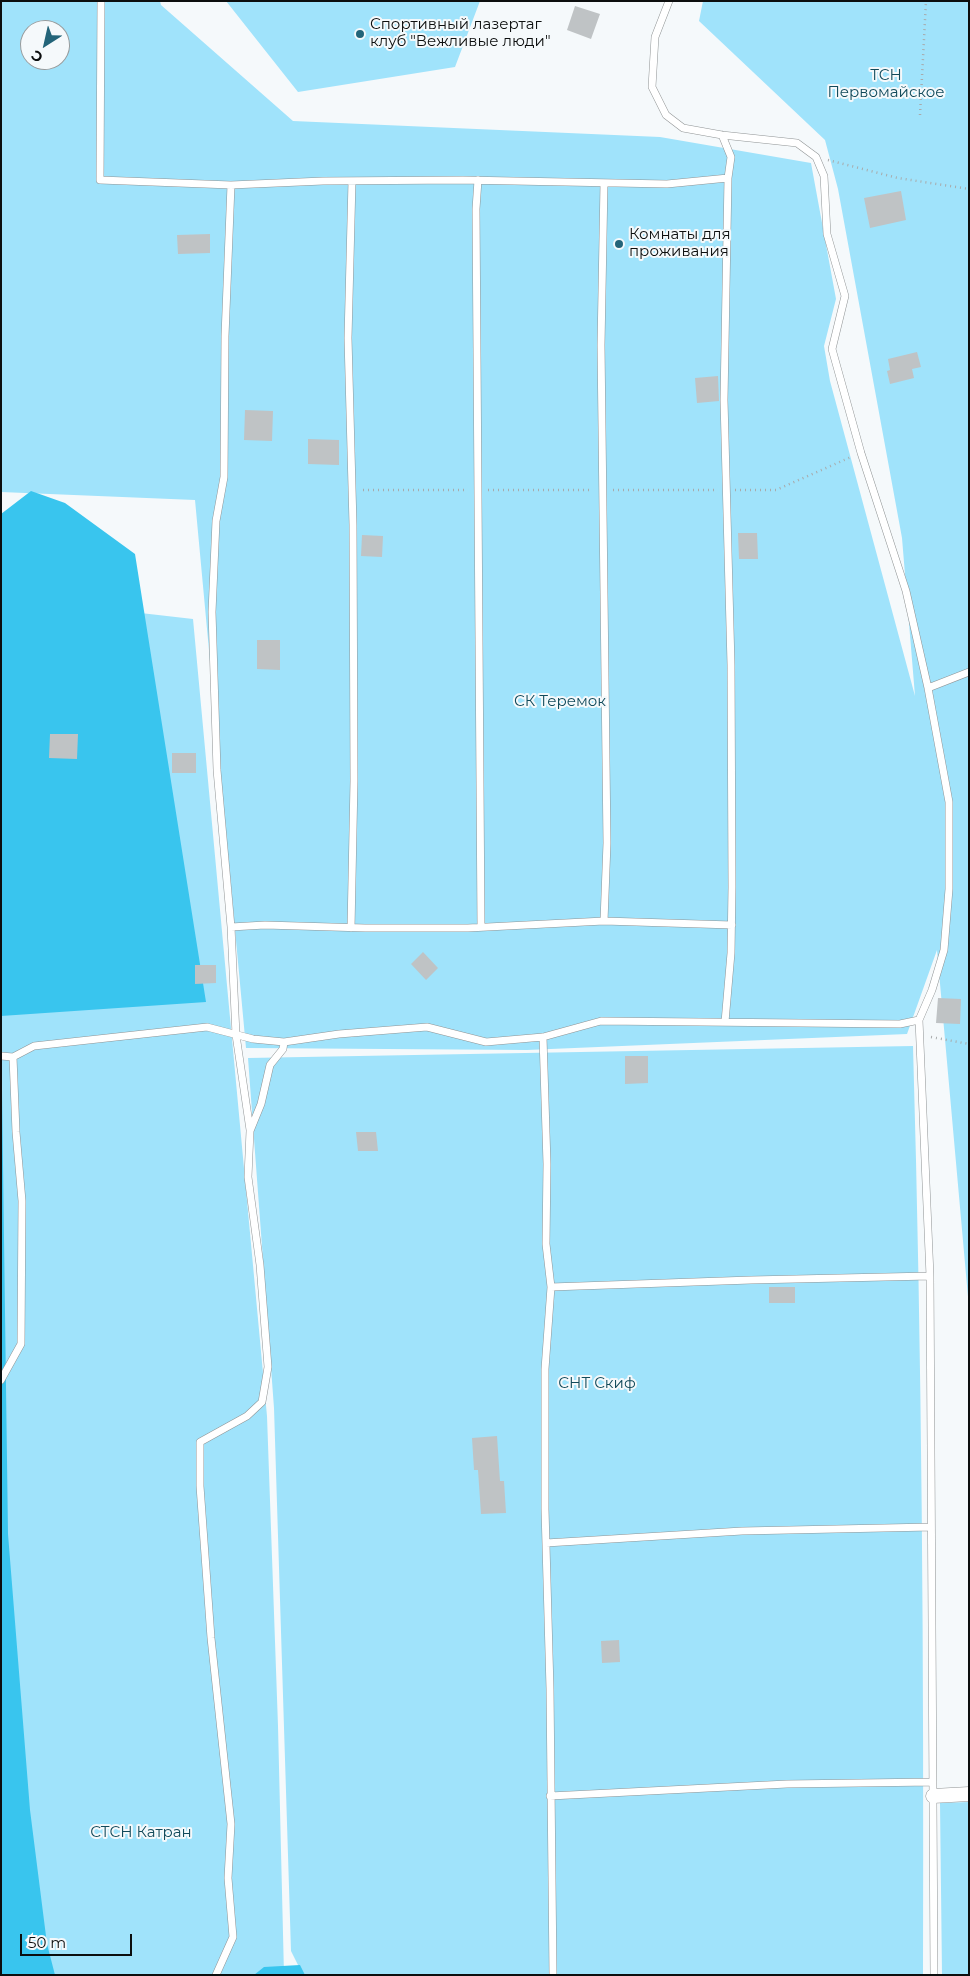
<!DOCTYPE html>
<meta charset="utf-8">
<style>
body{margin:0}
#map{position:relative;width:970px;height:1976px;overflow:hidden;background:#f5f9fb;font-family:Montserrat,sans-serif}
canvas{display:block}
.frame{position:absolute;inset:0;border:2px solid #0c0e0e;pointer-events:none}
.north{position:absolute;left:20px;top:20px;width:50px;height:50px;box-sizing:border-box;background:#f5f9fb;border:1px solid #989b9c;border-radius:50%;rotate:215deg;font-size:14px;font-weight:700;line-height:20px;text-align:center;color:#0c0e0e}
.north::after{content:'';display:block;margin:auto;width:18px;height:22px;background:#236479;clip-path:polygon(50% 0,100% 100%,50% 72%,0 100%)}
.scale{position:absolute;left:20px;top:1934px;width:112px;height:22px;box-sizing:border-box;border:2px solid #0c0e0e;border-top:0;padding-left:6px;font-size:15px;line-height:18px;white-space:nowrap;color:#0c0e0e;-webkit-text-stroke:4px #f5f9fb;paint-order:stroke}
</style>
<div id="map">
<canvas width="970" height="1976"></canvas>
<div class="frame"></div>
<div class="north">С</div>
<div class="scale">50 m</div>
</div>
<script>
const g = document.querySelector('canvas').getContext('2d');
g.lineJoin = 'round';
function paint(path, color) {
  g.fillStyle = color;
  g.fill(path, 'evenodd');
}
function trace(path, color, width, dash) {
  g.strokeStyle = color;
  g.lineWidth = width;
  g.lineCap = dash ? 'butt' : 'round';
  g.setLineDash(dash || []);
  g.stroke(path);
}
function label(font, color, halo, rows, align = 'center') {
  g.font = font + ' Montserrat,sans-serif';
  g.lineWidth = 4;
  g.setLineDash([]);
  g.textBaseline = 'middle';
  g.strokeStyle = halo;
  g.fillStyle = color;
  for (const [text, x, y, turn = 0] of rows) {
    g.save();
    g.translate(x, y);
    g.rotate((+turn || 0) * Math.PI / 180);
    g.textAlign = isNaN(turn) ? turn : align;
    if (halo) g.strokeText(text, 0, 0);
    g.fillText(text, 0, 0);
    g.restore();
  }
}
paint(new Path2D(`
 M1,1H160L161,5L293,121L660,137L811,163L836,299L824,346L830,381L915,696L902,538L838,189L825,140L699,21L703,1H969V1308L937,950L907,1034L527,1050L246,1048L195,500L1,492ZM30,30H60V60H30Z
 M226,1H480L455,67L298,92Z
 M1,597L193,619L267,1416L278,1726L284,1975H17L1,1896Z
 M913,1046C922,1356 924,1665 923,1975H303L291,1951L274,1408L248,1058Z
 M969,1802V1975H942L940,1803Z`), '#a0e3fb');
paint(new Path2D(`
 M31,491L65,503L135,554L206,1002L1,1016L8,1534L30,1810L47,1944L55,1975H1V514Z
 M300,1965L305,1975H254L264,1967Z`), '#39c5ee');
paint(new Path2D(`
 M575,6L600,14L591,39L567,30Z
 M901,191L906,220L870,228L864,198Z
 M210,234V253L178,254L177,235Z
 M917,352L921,367L912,369L914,378L890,384L887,371L890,370L888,359Z
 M718,376L719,401L697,403L695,378Z
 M245,410L273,411L272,441L244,440Z
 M308,439L339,440V465L308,464Z
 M738,533H757L758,559H739Z
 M362,535L383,536L382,557L361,556Z
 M257,640H280V670L257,669Z
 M50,734H78L77,759L49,758Z
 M172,753H196V773H172Z
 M423,952L438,968L426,980L411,964Z
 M195,965H216V983L195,984Z
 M938,998L961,999L960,1024L936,1023Z
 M625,1056H648V1083L625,1084Z
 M356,1132H376L378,1151H358Z
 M769,1287H795V1303H769Z
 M497,1436L500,1481H504L506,1513L481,1514L478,1470H474L472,1438Z
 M619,1640L620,1662L602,1663L601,1641Z`), '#bfc3c5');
const lane = new Path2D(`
 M101,1L100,180L231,185L323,181L463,180L667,184L728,178L731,157L722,135
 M669,1L655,37L652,87L666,115L683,128L722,135L797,143L816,157L824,176L827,234L845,296L832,349L861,453L906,591L928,688
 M478,180L476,209L481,927
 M231,185L225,336L224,477L216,521L212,612L217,770L231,927L236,1035L250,1130
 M604,921L607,843L601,345L604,183
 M231,927L265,925L365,928H468L604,921L732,925
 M351,928L354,781L353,525L348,338L352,181
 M725,1022L731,953L732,887L731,665L724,400L728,178
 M543,1037L547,1164L546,1244L551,1287L545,1369V1509L550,1689L553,1975
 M1,1056L13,1057
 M551,1287L751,1280L930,1276
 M1,1380L21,1344L22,1201L16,1132L13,1057L34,1046L207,1027L253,1039L284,1042L339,1034L427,1027L486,1042L543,1037L601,1021L900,1024L919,1020
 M546,1543L742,1531L931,1527
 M550,1796L787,1784L933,1782
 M216,1975L233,1937L228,1878L231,1824L211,1638L200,1486V1442L247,1416L262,1402L268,1367L260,1265L248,1177L250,1131L261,1104L270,1065L283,1049L284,1042
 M934,1975L930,1276L919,1020L932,990L944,950L949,889V802L928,688L969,672`);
const street = new Path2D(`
 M933,1796L969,1794`);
trace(lane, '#909495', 8);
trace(street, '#909495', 15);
trace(new Path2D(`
 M920,115L926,1
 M828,160L898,178L969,189
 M363,490H467
 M488,490H592
 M613,490H715
 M735,490H776L851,457
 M931,1037L969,1044`), '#a8abac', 2.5, [1, 4]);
trace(lane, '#fff', 7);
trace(street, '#fff', 14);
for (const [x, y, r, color] of [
 [360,34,5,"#236479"],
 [619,244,5,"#236479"]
]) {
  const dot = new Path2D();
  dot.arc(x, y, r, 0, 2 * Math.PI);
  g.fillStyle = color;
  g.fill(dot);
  trace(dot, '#f5f9fb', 2);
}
label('15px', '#0c0e0e', '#f5f9fb', [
 ["Спортивный лазертаг",370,25],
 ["клуб \"Вежливые люди\"",370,42],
 ["Комнаты для",629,235],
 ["проживания",629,252]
], 'left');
label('15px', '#114a5b', '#f5f9fb', [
 ["ТСН",886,76],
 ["Первомайское",886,93],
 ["СК Теремок",560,702],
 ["СНТ Скиф",597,1384],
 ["СТСН Катран",141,1833]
]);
</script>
